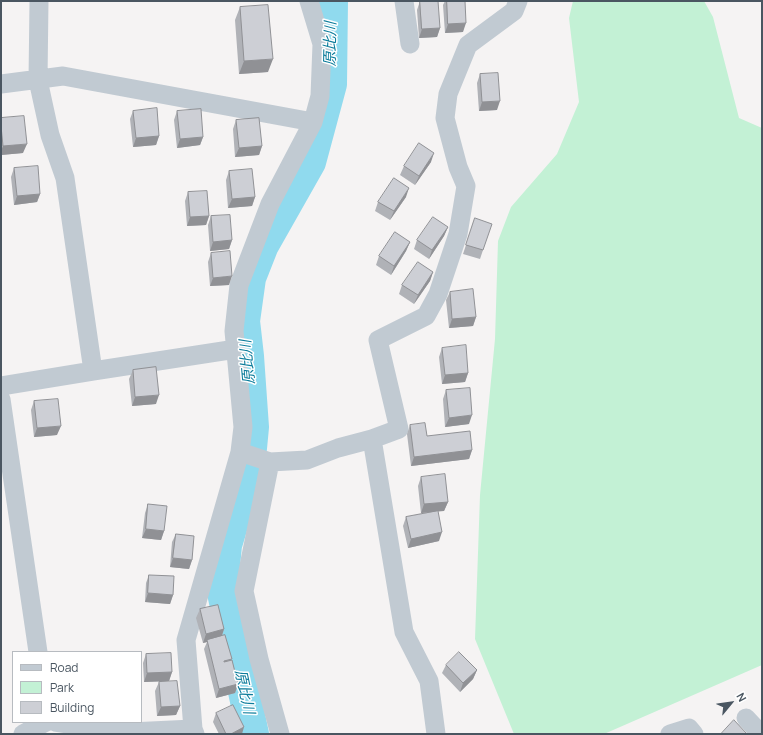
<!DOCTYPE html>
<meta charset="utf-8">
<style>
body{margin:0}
#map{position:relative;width:763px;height:735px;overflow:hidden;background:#f5f3f3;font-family:Manrope,sans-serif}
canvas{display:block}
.frame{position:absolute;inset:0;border:2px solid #4a5661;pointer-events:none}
.legend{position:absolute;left:12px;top:651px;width:130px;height:72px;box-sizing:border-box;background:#fff;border:1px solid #b7bbc0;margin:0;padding:5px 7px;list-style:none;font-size:12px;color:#4a5661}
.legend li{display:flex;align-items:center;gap:8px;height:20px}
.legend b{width:20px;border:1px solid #b7bbc0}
.north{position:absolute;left:711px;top:683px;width:40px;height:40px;-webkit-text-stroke:3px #fff;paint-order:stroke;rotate:61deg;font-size:11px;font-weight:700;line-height:16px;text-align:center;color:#4a5661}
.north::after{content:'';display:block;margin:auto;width:14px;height:18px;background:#4a5661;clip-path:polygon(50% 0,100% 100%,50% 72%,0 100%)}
</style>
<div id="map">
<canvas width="763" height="735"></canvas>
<div class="frame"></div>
<ul class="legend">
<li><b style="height:5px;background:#c1cad2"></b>Road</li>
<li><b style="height:11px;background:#c3f1d5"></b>Park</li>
<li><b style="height:11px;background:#cdcfd5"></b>Building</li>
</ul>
<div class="north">N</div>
</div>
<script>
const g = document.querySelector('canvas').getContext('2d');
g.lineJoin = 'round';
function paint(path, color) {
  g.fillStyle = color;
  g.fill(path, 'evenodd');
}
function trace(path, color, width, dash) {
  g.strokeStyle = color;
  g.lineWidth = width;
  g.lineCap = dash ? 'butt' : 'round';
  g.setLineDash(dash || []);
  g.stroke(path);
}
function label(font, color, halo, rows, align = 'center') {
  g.font = font + ' Manrope,"Noto Sans JP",sans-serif';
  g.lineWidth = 3;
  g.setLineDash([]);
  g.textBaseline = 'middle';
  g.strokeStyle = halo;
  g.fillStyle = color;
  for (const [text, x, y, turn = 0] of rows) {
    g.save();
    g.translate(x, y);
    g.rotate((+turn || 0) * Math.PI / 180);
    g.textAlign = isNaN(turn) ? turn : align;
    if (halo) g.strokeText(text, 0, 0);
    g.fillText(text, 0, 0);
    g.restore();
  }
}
paint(new Path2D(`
 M573,1H704L713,17L739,118L762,128V665L604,734H514L475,639L480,495L495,339L498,241L511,207L557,154L579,102L569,18Z`), '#c3f1d5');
trace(new Path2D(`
 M253,734L222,588L226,545L249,469L253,427L248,356L244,321L250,278L263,245L310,162L331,84L332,1`), '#90daee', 32);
trace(new Path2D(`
 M404,1L410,44
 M1,84L63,76L313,122
 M93,371L236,349
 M1,386L93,371L65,178L50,135L38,80L39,1
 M1,399L38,652
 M240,452L270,462L244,591L259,659L280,734
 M270,462L307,460L338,448L372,439
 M746,718L761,734
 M55,722L107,730L130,732L193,729
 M23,734L46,722
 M195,734L193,729L186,640L240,452L243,427L234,331L239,285L270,204L313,122L320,96L322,44L309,1
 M436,734L429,681L404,632L372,439L399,429L378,340L426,316L438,294L458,234L466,186L458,167L445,118L448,94L468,45L514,11L518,1
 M670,734L689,728L694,734`), '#c1cad2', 19);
paint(new Path2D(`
 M420,1L440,28L437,37L419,38L417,10Z
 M445,1H465L463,32L445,33L443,5Z
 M240,7L268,72L239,74L235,20Z
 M480,74L497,110L479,111L477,83Z
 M133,111L159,136L156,145L133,147L130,119Z
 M177,111L203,137L200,145L177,148L174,120Z
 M1,118L23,153L1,155Z
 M236,120L262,146L259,155L235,157L233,129Z
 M431,162L415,185L400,175L404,166Z
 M14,168L40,194L37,202L14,205L11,177Z
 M229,171L255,197L252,206L228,208L226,180Z
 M188,192L209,216L206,225L187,226L185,201Z
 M406,197L390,220L375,211L378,202Z
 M211,216L232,240L229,249L210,251L208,225Z
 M475,218L483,250L480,259L463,254Z
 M448,227L444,236L429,259L414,249L417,240Z
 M410,242L406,251L391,275L376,265L379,256Z
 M211,253L229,285L210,286L208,262Z
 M433,272L430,281L414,304L399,294L402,285Z
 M450,292L476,317L473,326L449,328L446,300Z
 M442,348L468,373L465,382L442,384L439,357Z
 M133,370L156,404L132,406L129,379Z
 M446,390L469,424L445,427L443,399Z
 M34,401L57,435L34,437L31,410Z
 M410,425L427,436L472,450L469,459L411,466L407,434Z
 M421,477L448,502L444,511H438L439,541L408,548L403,526L406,517L431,512L421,513L418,486Z
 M148,504L164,531L161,540L142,538L145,513Z
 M176,534L192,560L189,569L170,567L172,542Z
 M149,575L173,595L170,604L145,602L146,583Z
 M200,609L224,629L222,636L231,660L238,684L235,693L216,698L204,649L207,642L203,643L196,618Z
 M146,654L172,672L169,681L144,682L143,663Z
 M446,665L477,670L473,679L460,692L442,673Z
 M159,682L180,706L176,715L157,716L155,691Z
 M216,713L242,734H219L213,722Z`), '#b0b2b7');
paint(new Path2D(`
 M466,23L463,32L445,33L448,24Z
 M440,28L437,37L419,38L422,29Z
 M273,59L268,72L239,74L244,61Z
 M500,101L497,110L479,111L482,102Z
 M159,136L156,145L133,147L136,138Z
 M203,137L200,145L177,148L180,139Z
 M27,144L23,153L1,155V151L3,146Z
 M262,146L259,155L235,157L239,148Z
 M434,153L431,162L415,185L419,176Z
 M409,188L406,197L390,220L394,211Z
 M40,194L37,202L14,205L17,196Z
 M255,197L252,206L228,208L232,199Z
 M209,216L206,225L187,226L190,217Z
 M448,227L444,236L429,259L432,250Z
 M232,240L229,249L210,251L213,242Z
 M410,242L406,251L391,275L394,266Z
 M433,272L430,281L414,304L418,295Z
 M232,276L229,285L210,286L213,278Z
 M476,317L473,326L449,328L452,319Z
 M468,373L465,382L442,384L445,375Z
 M159,395L156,404L132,406L135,397Z
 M472,415L469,424L445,427L449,418Z
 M61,426L57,435L34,437L37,428Z
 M472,450L469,459L411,466L414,457Z
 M448,502L444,511L421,513L424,504Z
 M146,529L164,531L161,540L142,538Z
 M442,532L439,541L408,548L411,539Z
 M173,558L192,560L189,569L170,567Z
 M148,593L173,595L170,604L145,602Z
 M224,629L221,638L207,640V642L203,643L206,634Z
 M477,670L473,679L460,692L463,683Z
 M172,672L169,681L144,682L147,673Z
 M238,684L235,693L216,698L219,689Z
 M180,706L176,715L157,716L161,707Z
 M244,727L242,734H231Z`), '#909195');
const building = new Path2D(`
 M420,1H438L440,28L422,29Z
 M447,1H465L466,23L448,24Z
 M268,5L273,59L244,61L240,7Z
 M498,73L500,101L482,102L480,74Z
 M157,108L159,136L136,138L133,111Z
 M201,109L203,137L180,139L177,111Z
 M24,116L27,144L3,146L1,126V118Z
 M259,118L262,146L239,148L236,120Z
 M419,143L434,153L419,176L404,166Z
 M38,166L40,194L17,196L14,168Z
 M252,169L255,197L232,199L229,171Z
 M394,178L409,188L394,211L378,202Z
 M207,191L209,216L190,217L188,192Z
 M230,215L232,240L213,242L211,216Z
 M433,217L448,227L432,250L417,240Z
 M475,218L492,224L483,250L466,245Z
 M395,232L410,242L394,266L379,256Z
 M230,251L232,276L213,278L211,253Z
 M418,262L433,272L418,295L402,285Z
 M473,289L476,317L452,319L450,292Z
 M466,345L468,373L445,375L442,348Z
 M156,367L159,395L135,397L133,370Z
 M470,388L472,415L449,418L446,390Z
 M58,399L61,426L37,428L34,401Z
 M425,423L427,436L470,431L472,450L414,457L410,425Z
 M445,474L448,502L424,504L421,477Z
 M148,504L167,506L164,531L146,529Z
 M438,511L442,532L411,539L406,517Z
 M176,534L194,536L192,560L173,558Z
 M149,575L174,576L173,595L148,593Z
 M218,605L224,629L206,634L200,609Z
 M225,635L232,659L224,661V662L232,660L238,684L219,689L207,640Z
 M459,652L477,670L463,683L446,665Z
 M171,653L172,672L147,673L146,654Z
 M177,681L180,706L161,707L159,682Z
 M233,705L244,727L231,734H226L216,713Z
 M734,720L747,734H721Z`);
paint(building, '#cdcfd5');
trace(building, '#909195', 1);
label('italic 15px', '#0c7c9b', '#fff', [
 ["原比川",331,44,-89],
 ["原比川",248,362,-95],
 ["原比川",244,692,78]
]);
</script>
